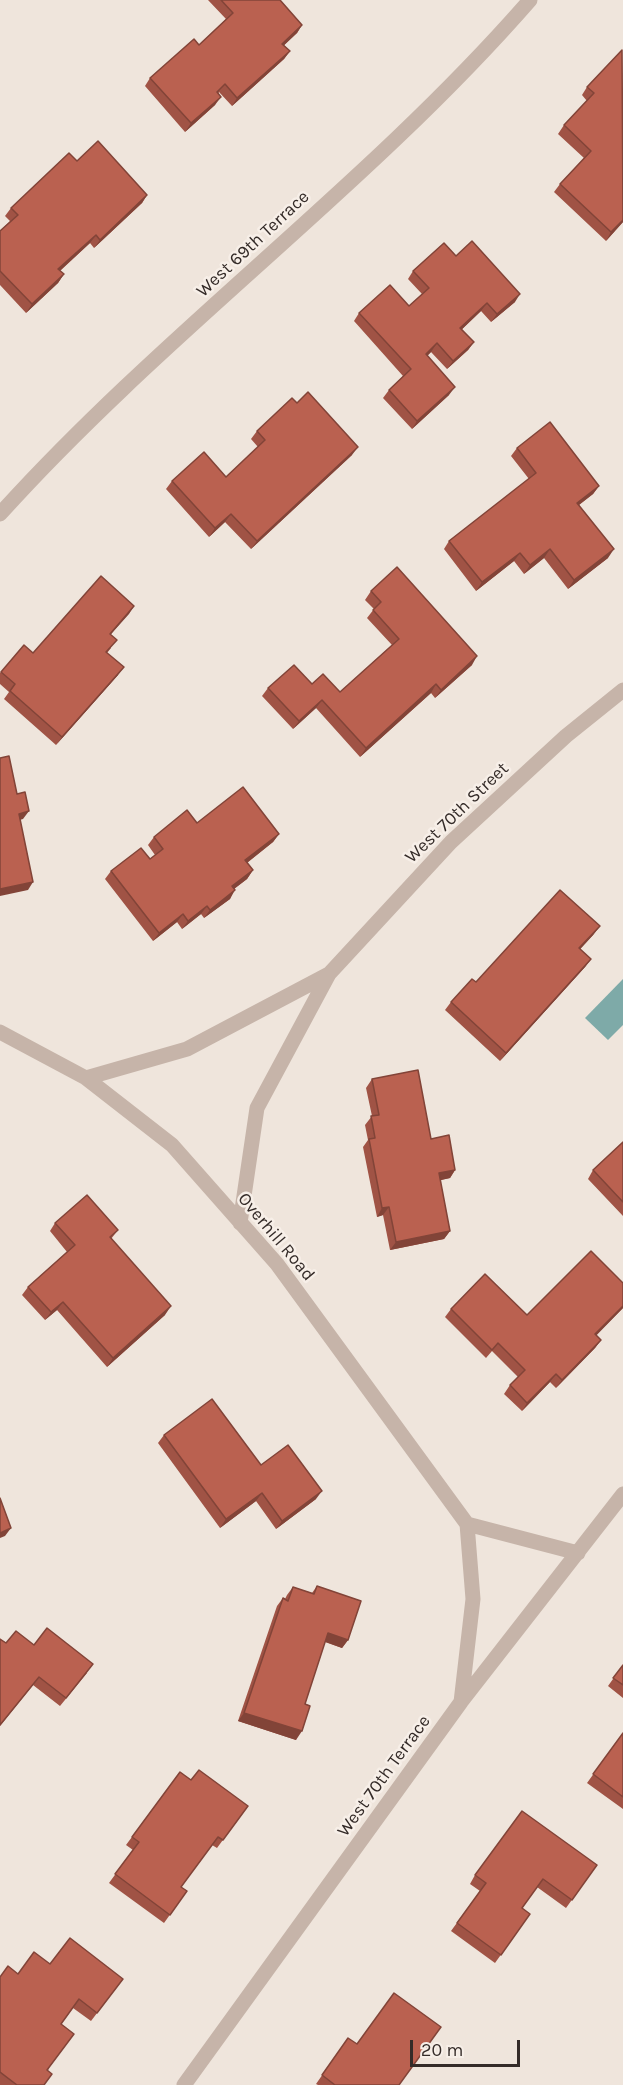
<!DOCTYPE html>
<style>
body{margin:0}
#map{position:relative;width:623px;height:2085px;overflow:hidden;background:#efe5dc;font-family:Karla,sans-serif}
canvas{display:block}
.scale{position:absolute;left:410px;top:2040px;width:110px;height:27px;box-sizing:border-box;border:3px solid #342b28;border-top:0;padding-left:8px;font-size:18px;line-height:21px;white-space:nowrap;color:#342b28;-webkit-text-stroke:4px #f7efe8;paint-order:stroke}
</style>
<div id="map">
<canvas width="623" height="2085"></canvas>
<div class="scale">20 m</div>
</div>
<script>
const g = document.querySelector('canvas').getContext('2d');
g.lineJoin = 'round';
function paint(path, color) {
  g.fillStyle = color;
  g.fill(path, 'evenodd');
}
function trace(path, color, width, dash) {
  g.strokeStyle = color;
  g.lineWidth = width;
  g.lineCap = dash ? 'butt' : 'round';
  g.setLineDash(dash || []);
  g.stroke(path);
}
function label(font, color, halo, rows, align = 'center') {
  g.font = font + ' Karla,sans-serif';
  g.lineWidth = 5;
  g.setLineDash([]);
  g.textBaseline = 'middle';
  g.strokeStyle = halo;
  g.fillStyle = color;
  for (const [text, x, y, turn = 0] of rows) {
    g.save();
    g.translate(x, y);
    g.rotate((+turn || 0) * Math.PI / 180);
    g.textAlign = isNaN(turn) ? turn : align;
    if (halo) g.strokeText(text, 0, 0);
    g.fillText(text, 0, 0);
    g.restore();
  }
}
paint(new Path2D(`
 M623,979V1025L608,1040L585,1018Z`), '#7eaaa8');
trace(new Path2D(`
 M0,514C165,331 368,186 530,0
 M0,1032L86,1078L172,1145L277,1264L467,1524L473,1599L461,1702
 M86,1078L187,1049L329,974L451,842L566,736L623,690
 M240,1223L257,1108L329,974
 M467,1524L578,1553
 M184,2085L461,1702L623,1494`), '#c6b4a9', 15);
paint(new Path2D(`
 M208,0H280L302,25L297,33L284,45L290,51L284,59L232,106L219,92L215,105L185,132L145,86L150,78L199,45L226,19Z
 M622,50L623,222L606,241L554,192L560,184L584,158L558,134L564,125L587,101L582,95L587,87Z
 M77,161L147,195L142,203L94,248L90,243L60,271L64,274L58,283L26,313L0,285V231L10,221L5,216L11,208Z
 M456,256L515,302L491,322L481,311L462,329L474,342L468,350L447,369L431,352L427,356L449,395L412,429L383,398L389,390L403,376L354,321L359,313L409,306L422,294L408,279L413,271Z
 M257,431L352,455L251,549L225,522L209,537L166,489L172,481L226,477L258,447L251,439Z
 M517,448L599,486L593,494L579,505L608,558L568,589L544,558L524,574L514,561L476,591L444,549L449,541L529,479L511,456Z
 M371,591L472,665L435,698L431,693L360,757L316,708L293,729L262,696L268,688L312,684L340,692L392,645L367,618L374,609L365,600Z
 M134,606L110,635L111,648L107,653L118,675L56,745L4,699L9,692L0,684V673L1,672L33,653Z
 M197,823L279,834L273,842L247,863L253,870L247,879L234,889L230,899L204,918L201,914L182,929L177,922L153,941L105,879L111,871L150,859L155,855L148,845L154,837Z
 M594,934L580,949L591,959L585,967L500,1061L445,1010L451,1002L476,982Z
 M372,1079L431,1139L455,1170L450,1178L440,1180L450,1231L444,1239L390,1250L383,1215L377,1217L363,1147L368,1140L365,1125L372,1116L366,1088Z
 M623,1142V1216L588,1179L593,1170Z
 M55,1223L118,1230L111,1239L165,1315L107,1367L57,1310L45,1320L22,1295L28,1287L67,1252L50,1231Z
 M623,1283V1308L596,1335L601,1340L595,1348L556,1388L550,1382L522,1411L504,1394L510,1385L518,1377L492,1351L486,1358L445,1317L451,1309L527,1315Z
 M164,1435L261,1465L316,1499L276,1529L256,1501L220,1528L158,1443Z
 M317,1586L348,1640L342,1648L325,1642L305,1704L296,1740L238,1721L277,1606L283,1598L285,1599L287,1595L293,1587L312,1593Z
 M0,1639L6,1643L34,1645L87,1673L60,1706L33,1685L0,1726Z
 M623,1665V1698L608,1686Z
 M623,1733V1809L587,1783Z
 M180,1772L191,1780L248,1806L217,1848L212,1845L181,1887L187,1891L164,1923L109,1883L133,1850L126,1845Z
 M597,1865L566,1908L537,1887L522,1908L530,1914L495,1963L451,1931L480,1891L470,1884L475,1875Z
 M50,1964L123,1979L91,2021L73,2008L61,2024L44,2085H0V1977L18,1974Z
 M348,2038L399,2085H318L316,2084Z`), '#a05345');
paint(new Path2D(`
 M302,25L297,33L277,52L282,44Z
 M290,51L284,59L232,106L237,98Z
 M221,97L215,105L185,132L191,123Z
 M147,195L142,203L94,248L100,240Z
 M623,220V222L606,241L611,232Z
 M96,235L90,243L53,277L58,269Z
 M64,274L58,283L26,313L32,304Z
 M520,294L515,302L491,322L497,314Z
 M487,303L481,311L455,336L460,328Z
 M474,342L468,350L447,369L453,361Z
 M437,343L431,352L420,363L426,354Z
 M455,387L449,395L412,429L417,421Z
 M358,447L352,455L251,549L257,541Z
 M599,486L593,494L571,511L577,503Z
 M231,514L225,522L209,537L215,528Z
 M550,549L544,558L524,574L530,565Z
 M614,549L608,558L568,589L574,580Z
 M520,553L514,561L476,591L482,582Z
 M134,606L129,614L104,642L110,634Z
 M477,656L472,665L435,698L441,690Z
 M124,667L118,675L56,745L62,737Z
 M436,684L431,693L360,757L366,748Z
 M322,700L316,708L293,729L299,721Z
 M29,811L23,819L13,822L19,814Z
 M279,834L273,842L239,869L245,860Z
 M253,870L247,879L226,895L232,886Z
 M33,882L28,890L0,896V889Z
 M235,890L230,899L204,918L210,910Z
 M207,906L201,914L182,929L188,921Z
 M183,914L177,922L153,941L159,933Z
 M600,926L594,934L573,957L579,948Z
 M591,959L585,967L500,1061L506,1053Z
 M455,1170L450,1178L433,1182L439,1173Z
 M389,1207L383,1215L377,1217L382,1208Z
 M450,1231L444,1239L390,1250L396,1242Z
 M63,1302L57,1310L45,1320L51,1312Z
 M171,1306L165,1315L107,1367L113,1358Z
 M623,1306V1308L590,1342L595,1334Z
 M601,1340L595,1348L556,1388L562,1380Z
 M556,1374L550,1382L522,1411L527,1403Z
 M322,1491L316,1499L276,1529L282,1521Z
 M262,1493L256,1501L220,1528L226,1519Z
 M11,1528L5,1536L0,1538V1533Z
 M328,1633L348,1640L342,1648L323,1641Z
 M244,1713L302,1731L296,1740L238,1721Z`), '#824438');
const building = new Path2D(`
 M221,0H280L302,25L282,44L290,51L237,98L225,84L217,92L221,97L191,123L150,78L194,39L199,45L233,13Z
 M622,50L623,220L611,232L560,184L591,151L564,125L594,93L587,87Z
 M98,141L147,195L100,240L96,235L58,269L64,274L32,304L0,271V231L18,215L11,208L69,153L77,161Z
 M472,241L520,294L497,314L487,303L460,328L474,342L453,361L437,343L426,354L455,387L417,421L389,390L411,369L359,313L390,285L409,306L429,288L413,271L444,243L456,256Z
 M308,392L358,447L257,541L231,514L215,528L172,481L204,452L226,477L265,440L257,431L292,398L297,403Z
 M550,422L599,486L577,503L614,549L574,580L550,549L530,565L520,553L482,582L449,541L536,473L517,448Z
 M397,567L477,656L441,690L436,684L366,748L322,700L299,721L268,688L294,665L312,684L323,674L340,692L399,639L373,610L381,602L371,591Z
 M101,576L134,606L110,634L117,640L106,652L124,667L62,737L10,691L15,684L1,672L24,645L33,653Z
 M9,756L17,794L25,792L29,811L19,814L33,882L0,889V758Z
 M243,787L279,834L245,860L253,870L232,886L235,890L210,910L207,906L188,921L183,914L159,933L111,871L141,848L150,859L163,849L154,837L187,810L197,823Z
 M560,890L600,926L579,948L591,959L506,1053L451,1002L472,979L476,982Z
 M418,1070L431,1139L449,1135L455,1170L439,1173L450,1231L396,1242L389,1207L382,1208L369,1139L375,1138L371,1116L379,1115L372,1079Z
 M623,1142V1202L593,1170Z
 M87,1195L118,1230L110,1237L171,1306L113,1358L63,1302L51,1312L28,1287L75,1245L55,1223Z
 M591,1251L623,1283V1306L595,1334L601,1340L562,1380L556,1374L527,1403L510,1385L525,1370L498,1343L492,1350L451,1309L485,1274L527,1315Z
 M212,1399L261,1465L288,1445L322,1491L282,1521L262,1493L226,1519L164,1435Z
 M0,1498L11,1528L0,1533Z
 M317,1586L361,1601L348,1640L328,1633L305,1704L310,1706L302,1731L244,1713L283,1598L288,1601L293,1587L314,1594Z
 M47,1628L93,1664L66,1698L39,1677L0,1725V1639L6,1643L16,1631L34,1645Z
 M623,1665V1685L613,1678Z
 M623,1733V1797L593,1774Z
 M199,1770L248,1806L223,1840L218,1837L181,1887L187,1891L170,1915L115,1874L139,1842L132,1837L180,1772L191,1780Z
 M522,1811L597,1865L572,1900L543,1879L522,1908L530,1914L501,1955L457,1923L486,1883L475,1875Z
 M70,1938L123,1979L97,2013L79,1999L61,2024L74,2034L47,2070L52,2074L44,2085H17L0,2072V1977L8,1966L18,1974L34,1952L50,1964Z
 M394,1993L441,2027L399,2085H335L322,2075L348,2038L357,2044Z`);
paint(building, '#ba6150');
trace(building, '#824438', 1.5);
label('18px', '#342b28', '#f7efe8', [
 ["West 69th Terrace",253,244,-43],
 ["West 70th Street",457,813,-44],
 ["Overhill Road",276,1237,50],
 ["West 70th Terrace",384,1776,-54]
]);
</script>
